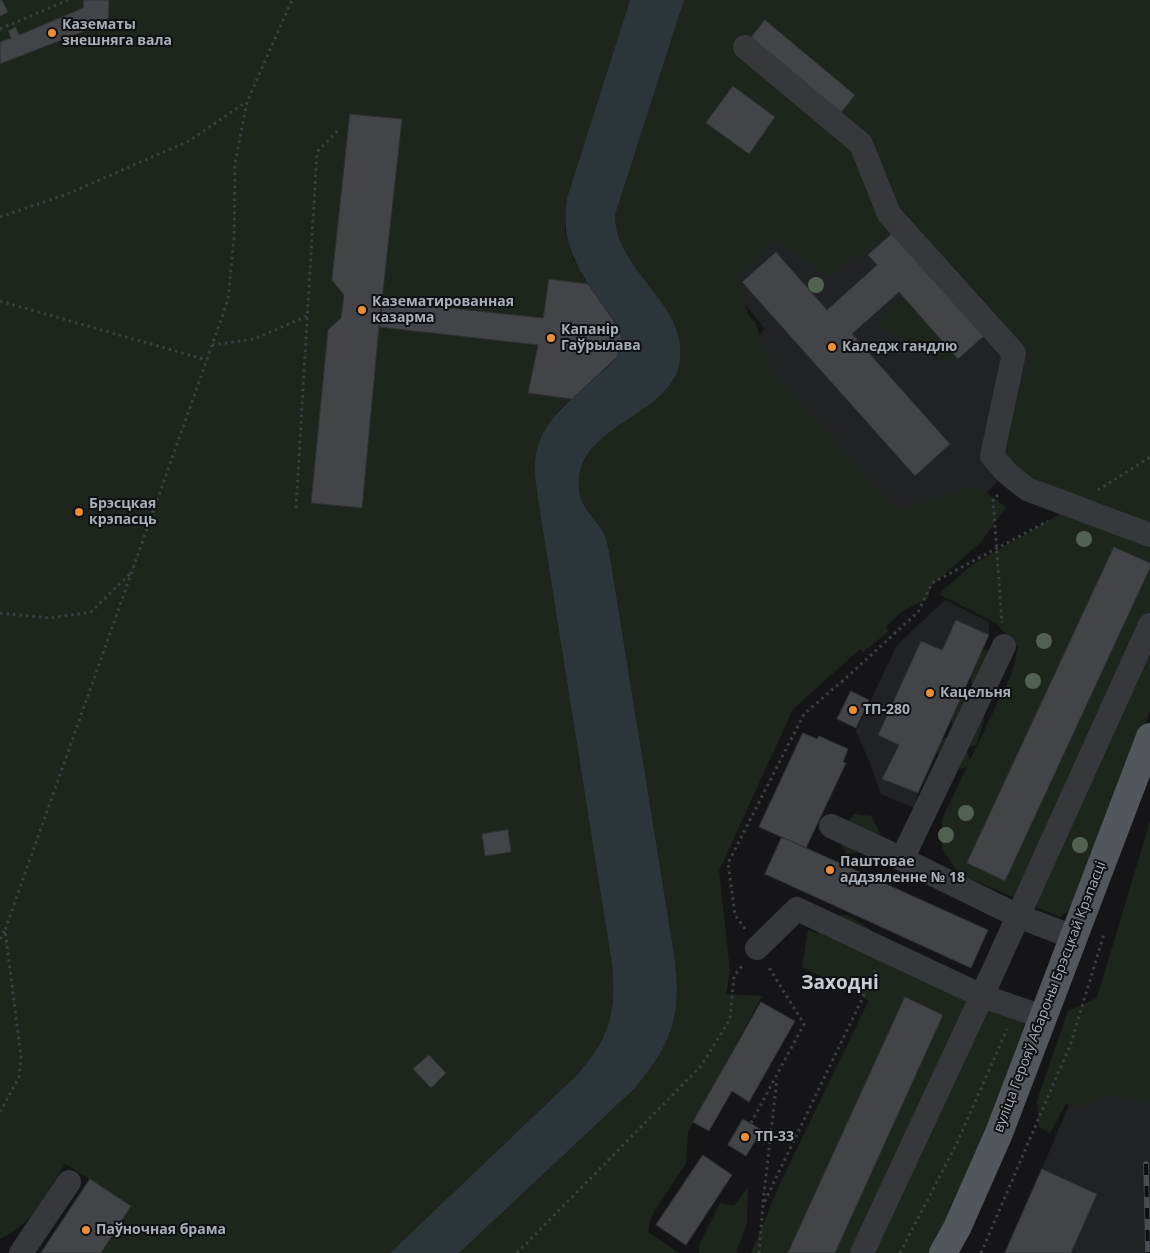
<!DOCTYPE html>
<meta charset="utf-8">
<style>
body{margin:0}
canvas{display:block;background:#151517}
</style>
<canvas width="1150" height="1253"></canvas>
<script>
const g = document.querySelector('canvas').getContext('2d');
g.lineJoin = 'round';
function paint(path, color) {
  g.fillStyle = color;
  g.fill(path, 'evenodd');
}
function trace(path, color, width, dash) {
  g.strokeStyle = color;
  g.lineWidth = width;
  g.lineCap = dash ? 'butt' : 'round';
  g.setLineDash(dash || []);
  g.stroke(path);
}
function label(font, color, halo, rows, align = 'center') {
  g.font = font + ' "Open Sans",sans-serif';
  g.lineWidth = 4;
  g.setLineDash([]);
  g.textBaseline = 'middle';
  g.strokeStyle = halo;
  g.fillStyle = color;
  for (const [text, x, y, turn = 0] of rows) {
    g.save();
    g.translate(x, y);
    g.rotate((+turn || 0) * Math.PI / 180);
    g.textAlign = isNaN(turn) ? turn : align;
    if (halo) g.strokeText(text, 0, 0);
    g.fillText(text, 0, 0);
    g.restore();
  }
}
paint(new Path2D(`
 M702,133L1051,241L1066,422L1007,473L963,515L709,632L667,425L765,329L694,240Z
 M945,600L989,622V635L918,793L914,808L881,794L870,763L856,731L897,645Z
 M1150,876V1253H1005L1050,1150L1124,974Z`), '#212224');
paint(new Path2D(`
 M0,0H630L567,198L565,213V229L573,259L618,328L622,342L617,357L560,409L550,422L614,979C614,1021 605,1042 578,1074L390,1253H41L90,1179L65,1164L35,1213L16,1230L0,1239Z
 M684,0H1150V523L1126,513L1031,481L1005,459L1002,429L1033,355L904,212L886,228L885,235L861,257L854,255L829,277L776,240L734,279L745,290L747,313L756,324L769,367L896,510L977,486L1006,507L981,542L931,586L928,598L903,611L886,626L888,632L863,652L860,649L793,709L719,871L730,971L726,994L762,996L688,1132L686,1163L651,1217L648,1232L679,1253H459L635,1088C674,1041 682,1014 674,954L609,551C607,542 604,531 598,524C588,512 580,503 579,488C574,442 634,420 662,393C668,387 676,380 676,371C677,361 680,344 677,334C664,291 615,263 615,215Z
 M904,299L958,355L951,362L876,324Z
 M1065,511L1150,544V711L1072,908L1060,917L959,874L942,848V819L967,767L956,770L939,759L937,744L954,731L951,720L956,699L972,686L970,675L980,650L995,651L1003,676L981,698L984,721L976,745L966,748L970,760L1012,673L1018,647L996,623L939,594L969,567Z
 M854,814L871,816L880,833L869,851L847,854L836,838Z
 M1150,821V1104L1108,1094L1083,1106L1066,1104L1050,1133L1039,1127L1037,1101L1068,1011L1097,998Z
 M846,915L867,927L923,975V980L1029,1025L972,1167L930,1253H751L778,1188L869,1000L802,967L808,930L818,934L822,916Z
 M748,1187L747,1223L736,1253H699L700,1243L720,1203L734,1206Z`), '#1e251d');
paint(new Path2D(`
 M630,0H684L615,215C615,271 687,303 680,360C674,416 573,425 579,488C581,509 592,514 602,530C606,536 607,544 609,551L674,954C682,1014 674,1041 635,1088L459,1253H390L578,1074C609,1038 617,1012 612,964L538,498C537,487 534,475 535,463C537,421 575,397 603,371C612,363 621,355 622,343C623,330 613,319 606,309C580,272 559,245 567,198Z`), '#2c363a');
const building = new Path2D(`
 M0,0H2L8,12L0,16Z
 M84,0H109L108,22L0,64V42L11,38L8,31L16,27L19,35L83,8Z
 M765,20L855,95L840,114L750,39Z
 M733,86L775,117L749,154L706,123Z
 M350,114L402,119L379,327L362,508L311,503L328,330L341,318L344,295L332,280Z
 M894,232L985,335L958,359L899,292L852,334L950,444L915,476L742,282L776,252L827,310L877,265L868,255Z
 M549,279L588,284L614,321L621,334L622,342L617,357L572,399L528,393L538,345L379,327L383,301L543,318Z
 M1114,547L1150,563V568L1005,881L967,863Z
 M956,620L989,635L918,793L882,779L899,745L878,735L921,641L942,650Z
 M851,691L869,700L856,728L837,719Z
 M803,733L817,739L819,736L848,749L843,762L846,763L806,848L759,827Z
 M508,830L511,852L485,856L482,834Z
 M782,837L988,930L971,968L765,874Z
 M905,997L943,1015L835,1253H788Z
 M761,1002L795,1021L749,1102L732,1091L709,1131L693,1122Z
 M429,1055L446,1073L431,1088L413,1069Z
 M743,1119L762,1130L746,1156L728,1145Z
 M703,1155L732,1175L686,1245L656,1225Z
 M1042,1169L1097,1194L1071,1253H1005Z
 M90,1179L131,1206L101,1253H41Z`);
paint(building, '#424447');
trace(building, '#2f3033', 1);
trace(new Path2D(`
 M0,29L68,0
 M0,217L67,194L189,141L246,102
 M0,301L207,360
 M212,345L254,339L307,316
 M1098,490L1150,457
 M998,495L993,499L1002,623
 M296,508L317,152L340,128
 M0,613L51,618L91,612L132,572
 M745,929L735,915L728,863L804,714L847,677L918,612L932,583L1048,521
 M0,939L4,931
 M0,1112L19,1077L21,1057L5,930L228,300L234,238L235,163L247,102L292,0
 M751,1123L804,1024L768,966
 M763,1202L777,1079
 M517,1253L701,1066L730,1019L734,976L742,966
 M759,1253L763,1205L876,970
 M900,1253L957,1143L1007,1029
 M981,1253L1071,1043L1104,934`), '#3c3f43', 3, [2.5, 4]);
trace(new Path2D(`
 M745,47L861,144L889,214L1014,353L992,456L1007,473L1027,489L1150,535
 M1004,646L902,859L1018,916L1073,937
 M831,826L902,859
 M757,948L797,909L982,996L1043,1017
 M21,1253L69,1182
 M862,1253L982,996L1150,625`), '#36383c', 24);
trace(new Path2D(`
 M943,1253L957,1228L999,1133L1150,737`), '#53565a', 28);
const rail = new Path2D(`
 M1146,1164L1148,1253`);
trace(rail, '#494d51', 5.5);
trace(rail, '#101012', 4, [11]);
g.fillStyle = '#526151';
for (const [x, y] of [
 [816,285],
 [1084,539],
 [1044,641],
 [1033,681],
 [966,813],
 [946,835],
 [1080,845]
]) {
  g.beginPath();
  g.arc(x, y, 8, 0, 2 * Math.PI);
  g.fill();
}
for (const [x, y, r, color] of [
 [52,33,5,"#e88e3c"],
 [362,310,5,"#e88e3c"],
 [551,338,5,"#e88e3c"],
 [832,347,5,"#e88e3c"],
 [79,512,5,"#e88e3c"],
 [930,693,5,"#e88e3c"],
 [853,710,5,"#e88e3c"],
 [830,870,5,"#e88e3c"],
 [745,1137,5,"#e88e3c"],
 [86,1230,5,"#e88e3c"]
]) {
  const dot = new Path2D();
  dot.arc(x, y, r, 0, 2 * Math.PI);
  g.fillStyle = color;
  g.fill(dot);
  trace(dot, '#101012', 2);
}
label('bold 14px', '#a8afb6', '#101012', [
 ["Казематы",62,25],
 ["знешняга вала",62,41],
 ["Казематированная",372,302],
 ["казарма",372,318],
 ["Капанір",561,330],
 ["Гаўрылава",561,346],
 ["Каледж гандлю",842,347],
 ["Брэсцкая",89,504],
 ["крэпасць",89,520],
 ["Кацельня",940,693],
 ["ТП-280",863,710],
 ["Паштовае",840,862],
 ["аддзяленне № 18",840,878],
 ["ТП-33",755,1137],
 ["Паўночная брама",96,1230]
], 'left');
label('14px', '#a8afb6', '#101012', [
 ["вуліца Герояў Абароны Брэсцкай Крэпасці",1050,997,-69]
]);
label('bold 19px', '#c8cdd3', '#101012', [
 ["Заходні",840,984]
]);
</script>
